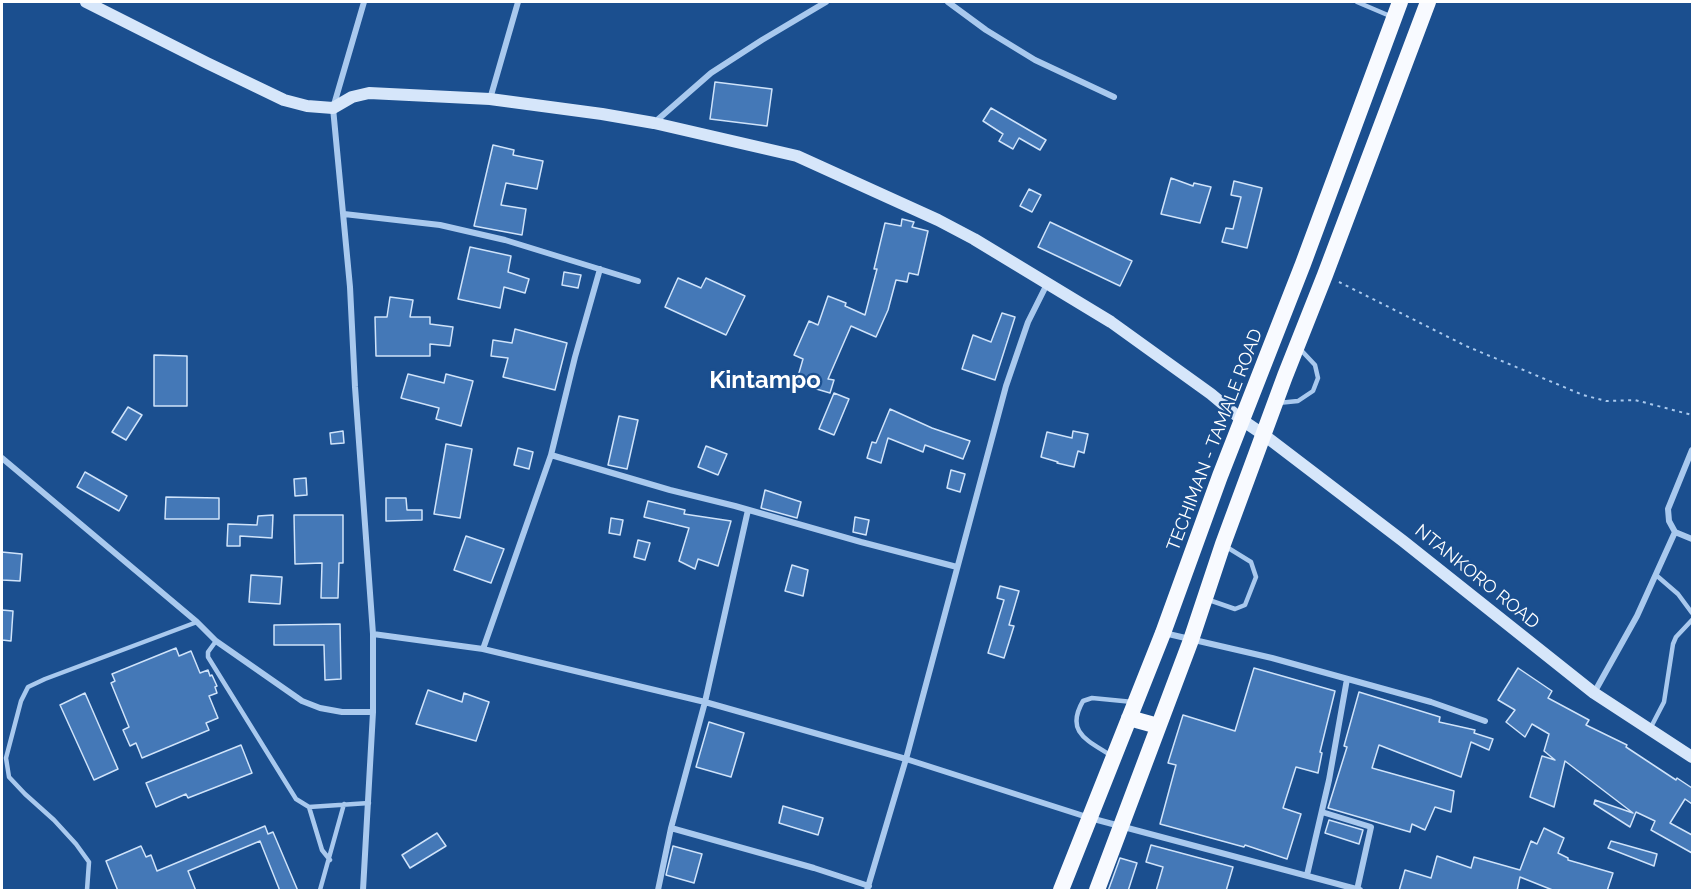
<!DOCTYPE html>
<style>
body{margin:0}
#map{position:relative;width:1694px;height:892px;overflow:hidden;background:#1b4f8f;font-family:Raleway,sans-serif}
canvas{display:block}
.frame{position:absolute;inset:0;border:3px solid #fff;pointer-events:none}
</style>
<div id="map">
<canvas width="1694" height="892"></canvas>
<div class="frame"></div>
</div>
<script>
const g = document.querySelector('canvas').getContext('2d');
g.lineJoin = 'round';
function paint(path, color) {
  g.fillStyle = color;
  g.fill(path, 'evenodd');
}
function trace(path, color, width, dash) {
  g.strokeStyle = color;
  g.lineWidth = width;
  g.lineCap = dash ? 'butt' : 'round';
  g.setLineDash(dash || []);
  g.stroke(path);
}
function label(font, color, halo, rows, align = 'center') {
  g.font = font + ' Raleway,sans-serif';
  g.lineWidth = 4.5;
  g.setLineDash([]);
  g.textBaseline = 'middle';
  g.strokeStyle = halo;
  g.fillStyle = color;
  for (const [text, x, y, turn = 0] of rows) {
    g.save();
    g.translate(x, y);
    g.rotate((+turn || 0) * Math.PI / 180);
    g.textAlign = isNaN(turn) ? turn : align;
    if (halo) g.strokeText(text, 0, 0);
    g.fillText(text, 0, 0);
    g.restore();
  }
}
const building = new Path2D(`
 M715,82L772,89L767,126L710,119Z
 M991,108L1046,140L1040,150L1019,138L1013,149L999,141L1003,134L983,121Z
 M493,145L514,150L513,155L543,161L537,189L506,183L501,205L526,209L522,235L474,226Z
 M1171,178L1193,186L1194,183L1211,187L1200,223L1161,214Z
 M1234,181L1262,188L1247,248L1222,242L1226,228L1233,229L1241,197L1231,195Z
 M1029,189L1041,195L1032,212L1020,206Z
 M902,219L914,222L912,227L928,231L918,275L909,273L907,282L896,280L888,310L876,337L851,326L828,379L834,380L830,393L796,383L803,359L794,355L809,321L818,325L828,296L846,303L845,306L865,315L877,269H874L885,223L901,226Z
 M1050,222L1132,261L1120,286L1038,247Z
 M470,247L511,256L508,272L529,279L525,293L504,287L500,308L458,299Z
 M564,272L581,275L578,288L562,285Z
 M678,278L701,288L706,278L745,296L726,335L665,307Z
 M390,297L413,300L410,317H430V324L453,327L450,346L430,344V356H376L375,317H387Z
 M1002,313L1015,317L995,380L962,369L973,335L991,342Z
 M515,329L567,343L555,390L503,377L508,358L491,356L493,340L512,343Z
 M154,355L187,356V406H154Z
 M408,374L444,383L446,374L473,381L461,426L436,419L439,408L401,398Z
 M834,393L849,399L834,435L819,429Z
 M128,407L142,415L126,440L112,432Z
 M890,409L932,428L970,441L963,459L925,445L923,452L888,438L881,463L867,458L872,442L876,443Z
 M619,416L638,420L627,469L608,465Z
 M343,431L344,443L331,444L330,433Z
 M1073,431L1088,434L1084,453L1078,451L1074,467L1057,463L1058,462L1041,457L1047,432L1072,438Z
 M446,444L472,449L460,518L434,514Z
 M706,446L727,454L718,475L698,467Z
 M518,448L533,452L529,469L514,465Z
 M951,470L965,474L960,492L947,488Z
 M85,472L127,496L119,511L77,487Z
 M306,478L307,495L295,496L294,479Z
 M765,490L801,502L797,518L761,508Z
 M166,497L219,498V519H165Z
 M386,498H406L407,510H422V520L386,521Z
 M648,501L685,510L684,514L731,521L718,566L698,559L695,569L679,561L689,528L644,517Z
 M273,515L272,538L240,536V546H227L228,524L257,525L258,516Z
 M294,515H343V563H339L338,598H321L322,563L295,564Z
 M855,517L869,520L866,535L853,532Z
 M611,518L623,520L620,535L609,533Z
 M466,536L504,549L491,583L454,570Z
 M638,540L650,543L645,560L634,557Z
 M2,552L22,554L20,581L2,580Z
 M792,565L808,570L803,596L785,591Z
 M251,575L282,577L280,604L249,602Z
 M1000,586L1019,591L1009,625L1014,626L1004,658L988,653L1004,600L997,598Z
 M2,610L13,611L11,641L2,640Z
 M340,624L341,679L325,680L324,645H274V625Z
 M176,648L179,656L191,651L200,673L208,670L210,676L212,675L217,686L215,687L217,693L209,696L218,718L206,723L209,730L142,758L136,743L130,746L123,730L129,727L111,683L115,681L112,674Z
 M1254,668L1335,691L1320,752L1322,753L1318,773L1296,767L1283,808L1301,814L1287,859L1245,845L1244,847L1160,824L1176,765L1168,763L1183,715L1235,731Z
 M1518,668L1552,691L1548,698L1589,720L1586,725L1627,745L1626,747L1676,780L1677,778L1692,788V804L1685,799L1670,823L1692,835V853L1651,830L1655,821L1636,812L1630,827L1594,804L1595,800L1633,813L1565,761L1554,807L1530,797L1542,756L1555,760L1544,751L1549,734L1532,724L1525,737L1506,722L1515,710L1498,700Z
 M428,690L462,702L464,693L489,702L476,741L416,724Z
 M1359,692L1440,717L1439,722L1475,730L1474,733L1493,739L1489,750L1471,742L1461,777L1379,745L1372,768L1454,791L1451,812L1435,807L1425,830L1412,824L1410,832L1328,808L1347,747L1344,746Z
 M85,693L118,769L94,780L60,705Z
 M709,722L744,733L731,777L696,767Z
 M241,745L252,773L188,798L186,794L156,807L146,783Z
 M783,806L823,818L818,835L779,823Z
 M1329,820L1363,830L1359,844L1325,833Z
 M265,826L268,834L273,832L298,891H280L260,841L188,871L196,891H118L106,861L141,846L146,857L151,855L157,871Z
 M1544,828L1564,838L1558,853L1568,858V860L1613,873L1607,891H1555L1520,877L1517,891H1399L1405,870L1431,878L1437,856L1471,868L1474,857L1520,870L1531,841L1537,844Z
 M437,833L446,846L410,868L402,855Z
 M1611,841L1657,854L1654,866L1608,848Z
 M1151,845L1233,867L1226,891H1156L1163,867L1146,862Z
 M673,846L702,854L694,883L666,875Z
 M1120,858L1137,863L1128,891H1108Z`);
paint(building, '#4478b7');
trace(building, '#cfe3fa', 1.5);
trace(new Path2D(`
 M1339,282L1466,346L1583,395L1606,401L1635,400L1692,415`), '#a9c9ee', 2, [3, 4.5]);
trace(new Path2D(`
 M1357,2L1390,16
 M1278,403L1298,401L1313,391L1318,378L1315,365L1300,349
 M1656,575L1678,594L1692,613
 M1209,600L1235,609L1245,605L1256,577L1251,562L1225,546
 M216,641L208,652V657L296,799L309,807L369,803
 M1651,727L1664,702L1673,644L1676,637L1692,620
 M1110,755C1087,740 1065,732 1083,701L1092,698L1133,702
 M309,807L322,850L330,860
 M87,890L89,862L76,844L54,820L25,794L9,777L6,758L21,701L28,687L45,679L197,622
 M320,890L344,804`), '#a9c9ee', 4.5);
trace(new Path2D(`
 M948,2L986,30L1035,60L1114,97
 M490,99L518,2
 M655,122L711,73L762,40L826,2
 M344,214L440,225L505,240L638,281
 M1692,450L1668,509L1669,521L1675,532L1692,539
 M551,455L670,490L735,506L861,542L957,567
 M2,458L197,622L216,641L302,701L320,708L342,712H373
 M1164,633L1272,658L1431,702L1485,721
 M373,634L483,649L705,702L906,759L1090,818L1360,890
 M483,649L551,455L575,357L600,269
 M1594,693L1637,616L1675,532
 M1322,812L1371,827L1357,890
 M671,828L814,868L869,886
 M1307,875L1329,780L1347,679
 M363,890L373,712V634L355,387L350,287L333,108L364,2
 M658,890L671,828L705,702L748,510
 M867,890L906,759L1006,386L1028,322L1047,284`), '#a9c9ee', 6);
trace(new Path2D(`
 M86,2L207,63L284,100L307,106L333,108L352,97L369,93L490,99L602,114L654,123L797,156L938,220L974,239L1111,322L1211,394L1242,420L1264,435L1403,541L1594,693L1692,757`), '#d6e6fa', 12);
trace(new Path2D(`
 M1129,718L1158,726
 M1061,890L1163,633L1220,476L1303,264L1400,2
 M1097,890L1191,640L1223,544L1285,376L1325,275L1428,2`), '#f8faff', 16);
label('18px', '#fff', '#1b4f8f', [
 ["TECHIMAN - TAMALE ROAD",1215,440,-69],
 ["NTANKORO ROAD",1477,577,39]
]);
label('bold 24px', '#fff', '#1b4f8f', [
 ["Kintampo",765,381]
]);
</script>
